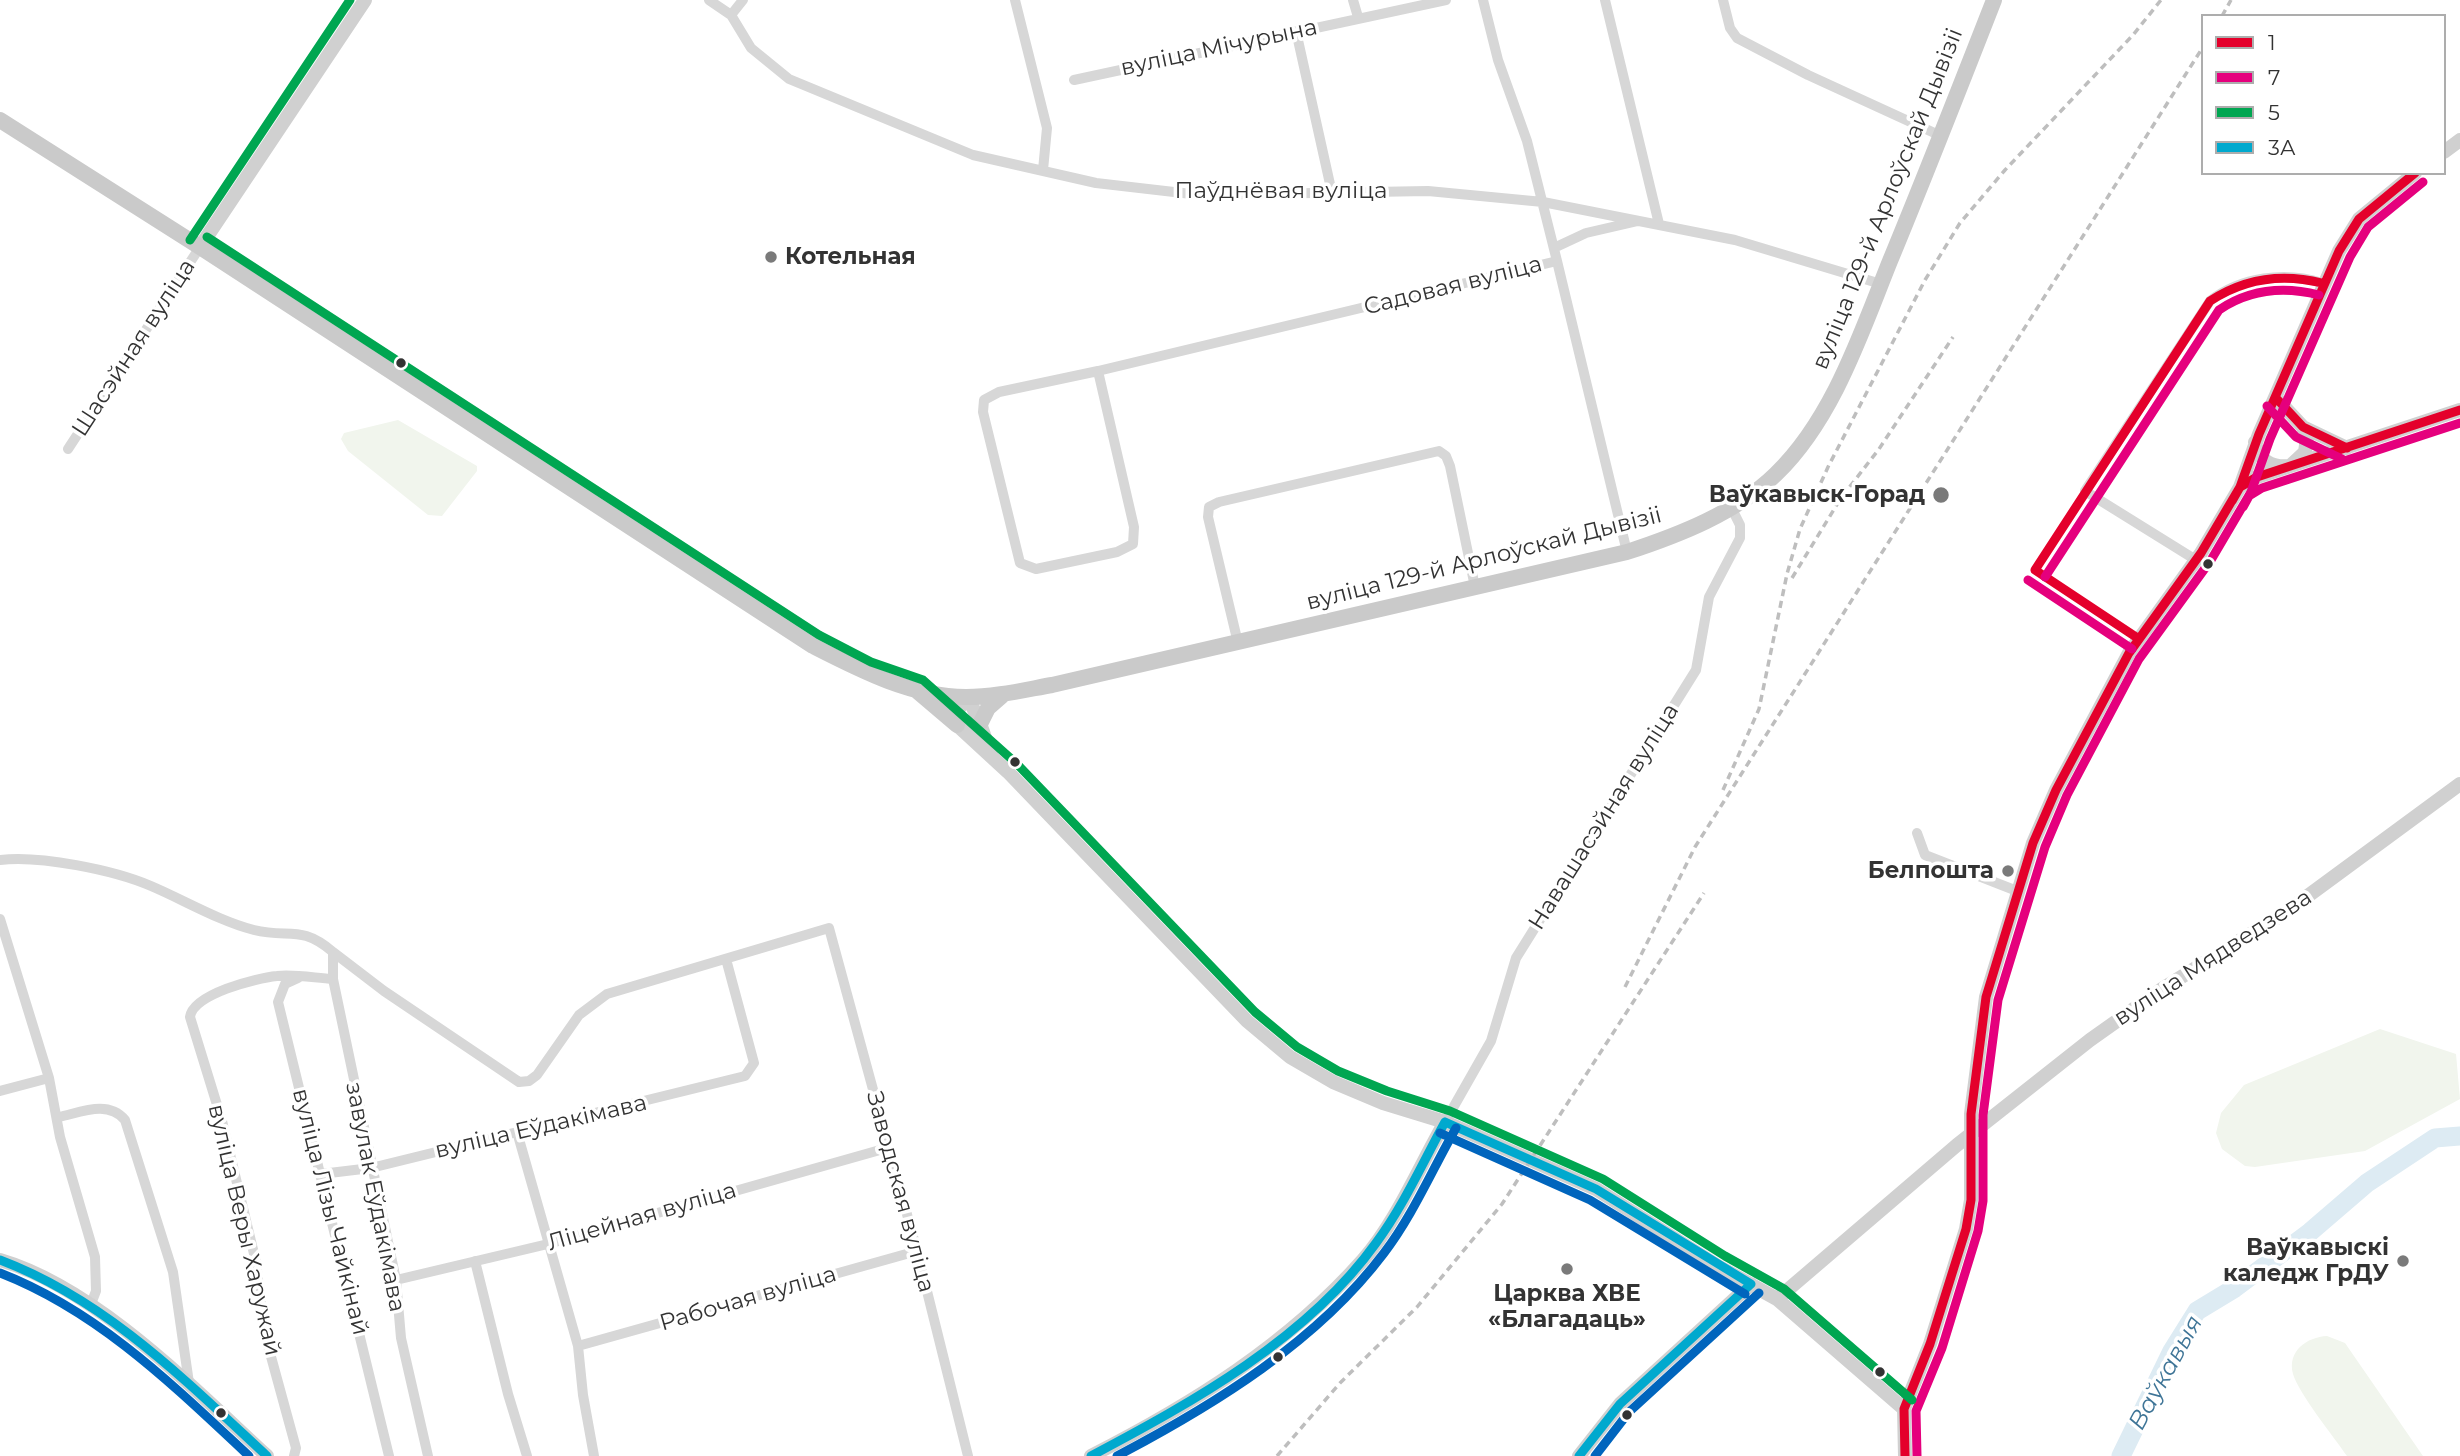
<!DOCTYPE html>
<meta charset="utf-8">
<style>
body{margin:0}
#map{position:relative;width:2460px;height:1456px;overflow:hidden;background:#fff;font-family:Montserrat,sans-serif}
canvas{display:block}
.legend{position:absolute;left:2201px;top:14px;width:245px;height:161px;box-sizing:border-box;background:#fff;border:2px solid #adadad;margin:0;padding:9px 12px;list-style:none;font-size:21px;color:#333}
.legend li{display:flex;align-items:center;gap:14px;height:35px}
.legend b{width:35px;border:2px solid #adadad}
</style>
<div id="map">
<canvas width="2460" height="1456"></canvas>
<ul class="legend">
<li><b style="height:9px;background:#e4002b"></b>1</li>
<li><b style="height:9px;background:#e5007d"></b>7</li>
<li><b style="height:9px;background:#00a651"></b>5</li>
<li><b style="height:9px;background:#00a9ce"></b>3А</li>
</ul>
</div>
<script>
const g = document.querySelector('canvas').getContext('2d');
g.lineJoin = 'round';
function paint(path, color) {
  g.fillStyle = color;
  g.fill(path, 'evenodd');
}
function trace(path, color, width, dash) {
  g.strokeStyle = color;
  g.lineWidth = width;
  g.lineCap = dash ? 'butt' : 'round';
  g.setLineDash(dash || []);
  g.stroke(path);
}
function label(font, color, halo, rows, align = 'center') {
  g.font = font + ' Montserrat,sans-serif';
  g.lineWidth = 7;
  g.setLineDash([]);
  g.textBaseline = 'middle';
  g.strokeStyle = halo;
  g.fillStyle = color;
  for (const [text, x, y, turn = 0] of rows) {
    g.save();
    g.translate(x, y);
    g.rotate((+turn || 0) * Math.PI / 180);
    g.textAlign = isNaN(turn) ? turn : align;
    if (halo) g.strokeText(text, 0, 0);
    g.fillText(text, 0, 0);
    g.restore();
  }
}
paint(new Path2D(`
 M398,420L477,466V471L442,516L428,515L348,451L341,439L344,433Z
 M2380,1029L2456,1054L2460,1099L2365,1151L2255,1167L2245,1166L2222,1149L2216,1133L2221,1113L2244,1085Z
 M2327,1336L2345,1343L2423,1456H2347C2334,1437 2299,1394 2293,1374C2287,1351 2307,1337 2327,1336Z`), '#f1f5ed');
trace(new Path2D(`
 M2121,1456L2172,1351L2197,1311L2235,1288L2310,1232L2367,1183L2435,1138L2460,1136`), '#ddebf3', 19);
trace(new Path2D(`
 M709,0L731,15L751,48L789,79L973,155L1096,183L1200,195L1428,191L1543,202L1735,240L1881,284
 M1015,0L1047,128L1043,170
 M1353,0L1358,17
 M1483,0L1498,60L1527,141L1557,261
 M1605,0L1659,224
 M1723,0L1730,28L1737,38L1808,75L1941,136
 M731,15L743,0
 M1296,31L1332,193
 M1074,80L1446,0
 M1556,247L1586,233L1638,221
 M1098,371L999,392L984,400L983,412L1020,563L1036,569L1117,552L1133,544L1134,527L1098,371L1557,261L1627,552
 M68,449L200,247
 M2196,560L2085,491L2210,301C2241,277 2285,271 2322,283
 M1238,643L1208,517L1209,507L1219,502L1439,451L1446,456L1450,466L1475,587
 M1917,833L1925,855L2017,891
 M0,860C39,855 114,870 151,886C184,900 219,921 254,930C289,939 300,924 333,952
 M0,919L49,1078L60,1137L95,1257L96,1291L91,1304
 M298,978L285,984L278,1002L389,1456
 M0,1091L49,1078
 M59,1117C82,1112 108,1100 125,1120L173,1272L189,1383
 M1445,1122L1491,1041L1516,958L1696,670L1709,597L1740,538V525L1731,507
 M517,1132L578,1346L583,1395L594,1456
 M321,1174L371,1168L745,1076L754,1063L726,959
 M475,1261L508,1394L527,1456
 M396,1280L548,1244L887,1148
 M578,1346L917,1251
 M294,1456L296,1448L264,1331L256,1262L222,1121L190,1017C193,994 256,978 277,976C294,974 315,978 333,979
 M428,1456L401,1338L396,1280L333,979V952L384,991L519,1082L529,1081L537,1075L579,1015L607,994L829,928L917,1251L968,1456`), '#d7d7d7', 10);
trace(new Path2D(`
 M2444,152L2460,140
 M200,247L365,0
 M2276,398L2303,427L2347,448
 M2255,442C2258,461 2273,468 2290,466L2305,452L2307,438L2303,427
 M2240,487L2257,477L2460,410
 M992,756C983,736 980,715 966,697L957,712V725L1008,772L1247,1021L1290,1057L1333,1082L1383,1103L1445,1122L1596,1189L1719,1267L1777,1299L1904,1409
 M0,1260C96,1288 193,1388 267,1456
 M1777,1299L1957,1145L2090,1040L2162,989L2286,912L2460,784
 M1091,1456C1191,1405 1288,1345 1363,1260C1397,1221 1419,1167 1445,1122
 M1579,1456L1620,1404L1751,1284
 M1905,1456L1904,1409L1930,1344L1966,1229L1971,1200V1114L1986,997L2033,843L2056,790L2129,653L2201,553L2240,487L2259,434L2339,251L2359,219L2415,173`), '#d0d0d0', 14);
trace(new Path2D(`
 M0,120L200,247L813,646C860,670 912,697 966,697C995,697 1024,690 1052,685L1627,552C1679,535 1736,513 1776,474C1833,419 1861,333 1890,261C1926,174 1960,87 1994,0
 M917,691L957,725
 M981,722L988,708L1004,694`), '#cacaca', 16);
trace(new Path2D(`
 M2222,16L2231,0
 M1792,578L1841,498L1879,449L1953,337
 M1723,790L1759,709L1787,574L1800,529L1828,467L1925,280L1960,223L2005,170L2133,35L2161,0
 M1625,987L1695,847L2203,47
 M1277,1456L1340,1383L1417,1307L1502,1204L1704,893`), '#bebebe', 3.5, [7, 5]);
trace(new Path2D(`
 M2276,398L2303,427L2347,448
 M2232,501L2240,487L2257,477L2460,410
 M2035,570L2210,301C2245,278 2282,273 2322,283
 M2035,570L2139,639
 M1905,1456L1904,1409L1930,1344L1966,1229L1971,1200V1114L1986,997L2033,843L2056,790L2129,653L2201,553L2240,487L2259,434L2339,251L2359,219L2415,173`), '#e4002b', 9);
trace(new Path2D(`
 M2267,406L2296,437L2342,459
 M2243,507L2249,496L2262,488L2460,423
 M2045,577L2219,310C2250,289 2283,286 2319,295
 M2028,580L2132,649
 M1917,1456L1916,1411L1942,1348L1978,1231L1983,1201V1115L1998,1000L2045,847L2067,795L2139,659L2211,560L2251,492L2270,439L2350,257L2368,227L2423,182`), '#e5007d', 9);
trace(new Path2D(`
 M207,237L819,635L871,662L923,680L1017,764L1255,1012L1297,1047L1338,1071L1387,1091L1450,1111L1603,1179L1725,1256L1784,1289L1912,1400
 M190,240L350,0`), '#00a651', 9);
trace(new Path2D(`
 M1445,1122L1596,1189L1751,1284
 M0,1260C106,1300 185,1380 267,1456
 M1091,1456C1193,1402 1307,1339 1376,1243C1404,1205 1423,1162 1445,1122
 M1579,1456L1620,1404L1751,1284`), '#00a9ce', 9);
trace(new Path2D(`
 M1440,1133L1590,1200L1745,1294
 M0,1273C98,1311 173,1385 249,1456
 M1117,1456C1214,1405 1317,1342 1384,1253C1413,1215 1432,1170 1456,1128
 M1595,1456L1629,1412L1759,1293`), '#0065bd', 9);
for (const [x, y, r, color] of [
 [771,257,7,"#7a7a7a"],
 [401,363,6,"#333"],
 [1941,495,9,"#7a7a7a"],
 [2208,564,6,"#333"],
 [1015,762,6,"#333"],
 [2008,871,7,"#7a7a7a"],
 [2403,1261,7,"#7a7a7a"],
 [1567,1269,7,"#7a7a7a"],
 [1278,1357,6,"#333"],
 [1880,1372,6,"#333"],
 [221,1413,6,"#333"],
 [1627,1415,6,"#333"]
]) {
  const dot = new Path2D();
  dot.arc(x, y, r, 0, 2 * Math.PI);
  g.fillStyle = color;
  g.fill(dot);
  trace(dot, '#fff', 2.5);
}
label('23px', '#333', '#fff', [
 ["вуліца Мічурына",1219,48,-12],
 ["Паўднёвая вуліца",1281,191],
 ["вуліца 129-й Арлоўскай Дывізіі",1888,199,-68],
 ["Садовая вуліца",1453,286,-14],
 ["Шасэйная вуліца",134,348,-57],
 ["вуліца 129-й Арлоўскай Дывізіі",1484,559,-14],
 ["Навашасэйная вуліца",1604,817,-58],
 ["вуліца Мядведзева",2213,958,-33],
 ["вуліца Еўдакімава",541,1127,-13],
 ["Заводская вуліца",900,1192,75],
 ["завулак Еўдакімава",375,1197,79],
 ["вуліца Лізы Чайкінай",330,1212,76],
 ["Ліцейная вуліца",642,1217,-16],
 ["вуліца Веры Харужай",244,1230,77],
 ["Рабочая вуліца",748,1299,-16]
]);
label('bold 23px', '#333', '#fff', [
 ["Котельная",785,257,"left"],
 ["Ваўкавыск-Горад",1925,495],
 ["Белпошта",1994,871],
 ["Ваўкавыскі",2389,1248],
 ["каледж ГрДУ",2389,1274],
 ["Царква ХВЕ",1567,1294,"center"],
 ["«Благадаць»",1567,1320,"center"]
], 'right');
label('italic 24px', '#3f7597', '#fff', [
 ["Ваўкавыя",2166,1373,-61]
]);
</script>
